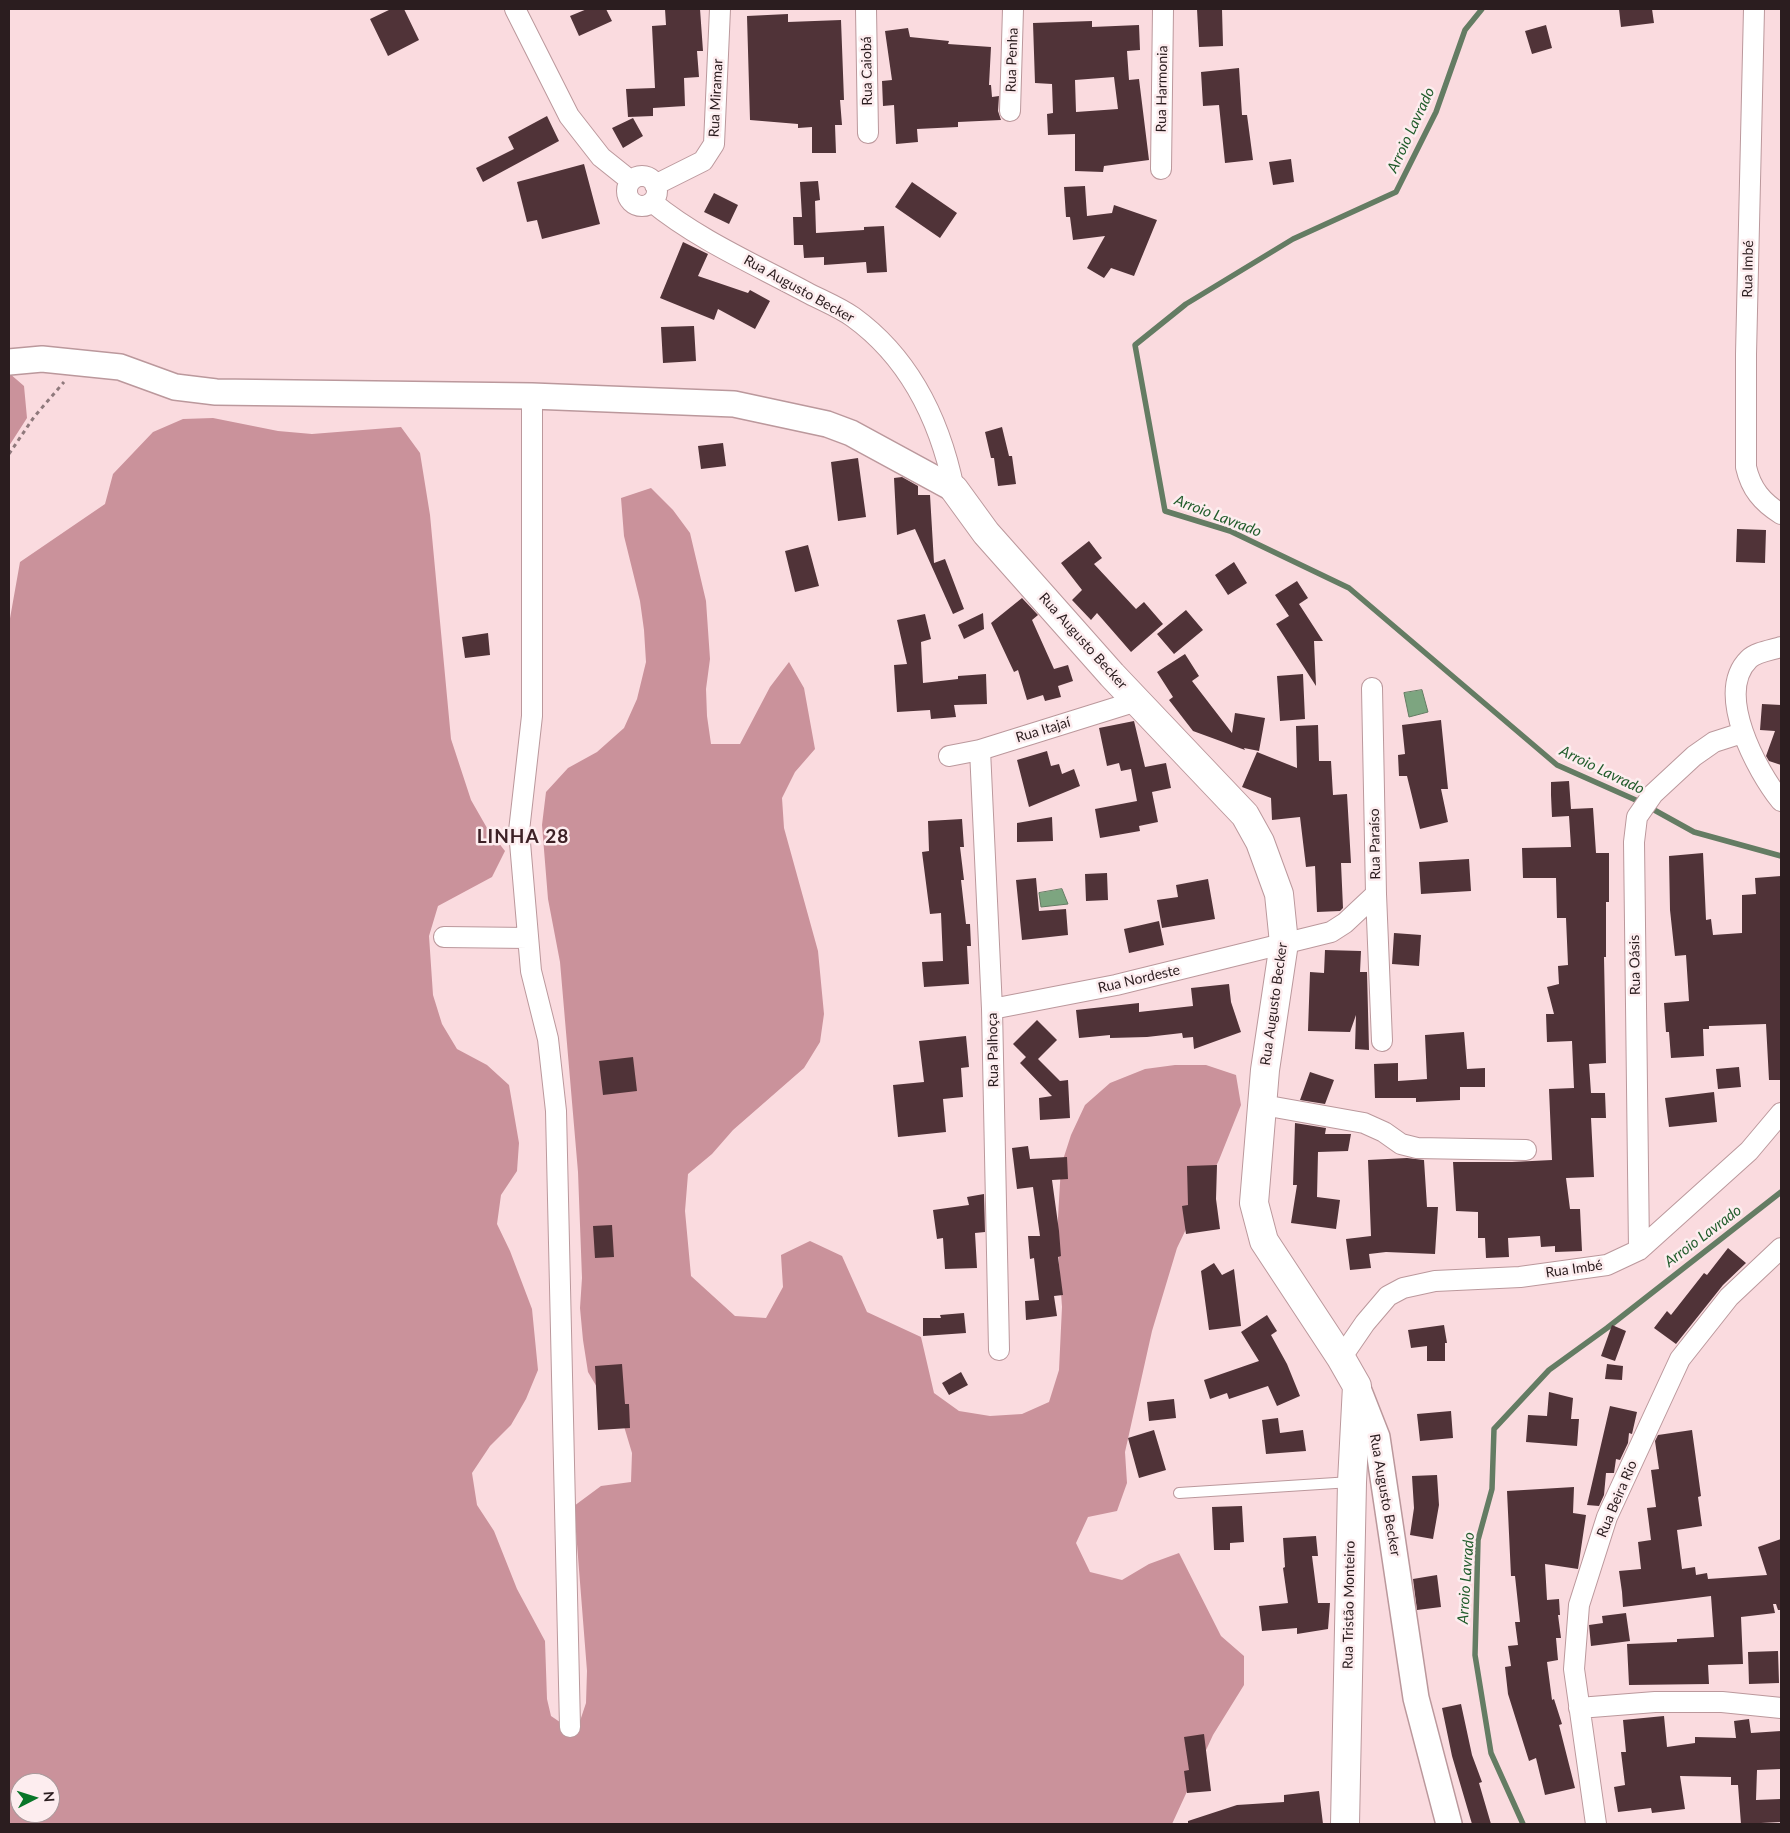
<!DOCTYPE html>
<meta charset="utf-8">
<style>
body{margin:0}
#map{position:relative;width:1790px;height:1833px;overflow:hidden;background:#fadbdf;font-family:Lato,sans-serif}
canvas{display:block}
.frame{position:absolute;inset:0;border:10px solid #2b1d1f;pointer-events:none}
.north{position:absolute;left:10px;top:1773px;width:50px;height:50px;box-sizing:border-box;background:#fdedef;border:1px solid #a99a9c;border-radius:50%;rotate:85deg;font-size:14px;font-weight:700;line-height:20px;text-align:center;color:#2b1d1f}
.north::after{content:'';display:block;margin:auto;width:18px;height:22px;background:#097629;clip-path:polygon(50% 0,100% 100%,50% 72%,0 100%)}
</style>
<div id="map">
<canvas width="1790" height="1833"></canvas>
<div class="frame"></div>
<div class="north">N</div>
</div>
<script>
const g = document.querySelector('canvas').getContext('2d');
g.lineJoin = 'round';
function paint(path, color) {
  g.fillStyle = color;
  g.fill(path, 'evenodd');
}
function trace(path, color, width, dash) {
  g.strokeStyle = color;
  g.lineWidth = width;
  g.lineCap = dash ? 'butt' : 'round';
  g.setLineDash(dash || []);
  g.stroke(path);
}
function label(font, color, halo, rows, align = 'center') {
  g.font = font + ' Lato,sans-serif';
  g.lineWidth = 5;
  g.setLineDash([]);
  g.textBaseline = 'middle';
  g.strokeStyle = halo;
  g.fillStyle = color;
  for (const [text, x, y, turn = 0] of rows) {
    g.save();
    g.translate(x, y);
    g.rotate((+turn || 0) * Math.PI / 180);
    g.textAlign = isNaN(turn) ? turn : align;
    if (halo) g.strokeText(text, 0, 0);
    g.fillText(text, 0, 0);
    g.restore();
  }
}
paint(new Path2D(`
 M9,373L24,386L27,418L9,446Z
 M213,418L278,431L312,434L401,427L420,453L430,515L451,739L471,800L487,828L505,851L492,877L438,906L429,936L433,995L442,1024L457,1049L487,1065L509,1085L519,1143L517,1171L501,1195L497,1224L510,1251L532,1309L538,1370L526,1399L511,1425L490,1446L472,1473L477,1505L494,1531L517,1589L545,1641L547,1699L551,1716L576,1733L586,1703L587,1671L574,1506L601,1486L631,1482L632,1453L623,1423L604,1399L588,1372L583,1340L580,1308L582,1278L578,1172L560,962L548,899L542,825L546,792L568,768L597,752L624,728L637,699L646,662L644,630L640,601L624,536L621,498L651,488L673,510L690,533L706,601L710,659L706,689L707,716L711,744H740L770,687L789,662L804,688L815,749L795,772L782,798L784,828L818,951L824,1014L820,1042L804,1068L733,1130L712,1154L688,1174L685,1211L691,1276L735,1316L766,1318L783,1287L781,1255L810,1241L842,1256L867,1312L921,1337L934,1393L959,1411L990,1416L1022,1414L1049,1402L1059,1370L1062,1307L1057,1235L1061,1166L1071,1135L1085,1105L1110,1083L1145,1069L1175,1065H1206L1236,1075L1241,1105L1219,1160L1177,1248L1152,1331L1125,1452L1127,1483L1117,1511L1088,1517L1076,1543L1090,1572L1122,1580L1149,1564L1179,1553L1221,1636L1244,1656V1685L1213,1735L1172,1824H9V624L20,562L105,504L113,474L153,432L183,419ZM20,1783H50V1813H20Z`), '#ca929b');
const water = new Path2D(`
 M1422,690L1428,712L1409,717L1404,693Z
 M1062,889L1068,904L1041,907L1039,893Z`);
paint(water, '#7da580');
trace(water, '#647c63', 1);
trace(new Path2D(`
 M1482,9L1465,30L1436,112L1396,192L1293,239L1186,304L1135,345L1165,511L1230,531L1349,588L1557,765L1638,801L1694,832L1781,856
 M1523,1824L1491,1753L1475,1655L1478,1540L1492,1489L1494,1429L1549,1370L1607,1328L1781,1192`), '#647c63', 5.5);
paint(new Path2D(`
 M391,9H404L419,40L388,56L370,19Z
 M587,9H606L612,21L579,36L570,16Z
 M665,9H700L703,51H697L699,77L684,78L685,106L653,108V116L628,117L626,89L655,88L652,26L666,25Z
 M1197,9H1222L1223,46L1199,47Z
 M1619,9H1652L1654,23L1621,27Z
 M788,14V22L841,20L844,100H840L842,125H835L836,153H812V127L798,128V124L750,120L747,16Z
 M1092,21V27L1139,25L1140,50L1127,51L1129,80L1139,79L1149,160L1104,166L1103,172L1075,171V134L1048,135L1047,114L1053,113L1052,84L1035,83L1033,23ZM1114,77L1118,109L1076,112L1075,80Z
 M1546,25L1552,48L1532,54L1525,31Z
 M908,28L910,37L949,41L948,44L991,47L989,85H991L992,97L999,96L998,111L1001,120L958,122V127L917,129L918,142L896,144L894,105L883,106L882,81L892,80L885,31Z
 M1239,68L1242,115H1247L1253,160L1225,163L1219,105L1203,106L1201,72Z
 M547,116L559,141L483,182L476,168L514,149L508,137Z
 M633,118L643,136L623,148L612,128Z
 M1291,159L1294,182L1273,185L1269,162Z
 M584,164L600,224L542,239L537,220L527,222L517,182Z
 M818,181L820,200L815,201L816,233L864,230V227L884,226L887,272L867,273L866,262L824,265V257L804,258L803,245H794L793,217H802L800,182Z
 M912,182L957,213L940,238L895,207Z
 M1085,186L1087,216L1112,213L1114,205L1157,220L1134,276L1111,268L1104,278L1087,268L1105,236L1073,240L1070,217H1066L1064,187Z
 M714,193L738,205L729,224L704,212Z
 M683,242L708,254L698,276L748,293L750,290L770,301L755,329L718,309L714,320L660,298Z
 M694,326L696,361L663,363L661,327Z
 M1002,427L1009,456H1012L1016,484L998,486L994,458H991L985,432Z
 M723,443L726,466L701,469L698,446Z
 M858,458L866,517L838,521L831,462Z
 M902,477L918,486V495H930L934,563L945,559L964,609L953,614L915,529L897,535L894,478Z
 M1737,529L1766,530L1765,563L1736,562Z
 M1089,541L1102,558L1094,564L1136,609L1144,602L1163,624L1131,652L1097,613L1091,620L1072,600L1082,590L1061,563Z
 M808,545L819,586L795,592L785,551Z
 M1234,562L1247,583L1228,595L1215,575Z
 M1297,581L1308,598L1299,604L1323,641H1314L1316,686L1276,624L1289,616L1275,595Z
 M1022,598L1038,615L1032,620L1054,669L1068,665L1073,681L1058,686L1061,697L1045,701L1043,695L1027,700L1018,670L1014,672L991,623Z
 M1186,610L1203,630L1174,654L1157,634Z
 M983,613L984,629L964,639L958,625Z
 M925,614L931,639L921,642L923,683L958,679V676L986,674L987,704L954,705L956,717L931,719L930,710L897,712L894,665L907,664L897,620Z
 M488,633L490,655L465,658L462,637Z
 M1185,654L1199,676L1192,681L1232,733L1235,713L1265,718L1259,751L1244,748L1245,750L1193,731L1169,700L1173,697L1157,672Z
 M1303,674L1305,719L1280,721L1277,676Z
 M1762,704L1781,705V765L1769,761L1766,756L1775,731L1760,730Z
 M1441,720L1448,789H1441L1448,822L1420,829L1407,776H1399L1398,755L1405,754L1402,725Z
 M1134,721L1145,767L1166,763L1171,788L1152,792L1158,822L1139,826L1140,831L1100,838L1095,809L1137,801L1131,769L1121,771L1119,763L1107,766L1099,728Z
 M1318,725L1319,761H1331L1333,795L1347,794L1351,863H1341L1343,908L1340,911L1317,912L1315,866L1306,867L1300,817L1272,820L1271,798L1242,787L1257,752L1297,768L1296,726Z
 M1047,751L1051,766L1059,764L1062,774L1074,769L1080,786L1029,807L1017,760Z
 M1569,781L1571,809L1593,808L1596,853H1609V902H1606V957H1604L1606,1063L1589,1064L1591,1093H1605L1606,1118H1591L1594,1177L1566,1178L1570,1209H1580L1582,1251L1555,1252V1246L1541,1247L1540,1236L1508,1238L1509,1257L1486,1258L1485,1238H1478V1212L1456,1211L1453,1162H1512L1552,1160L1549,1089L1574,1088L1572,1041L1547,1042L1546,1014H1554L1547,987L1559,984L1558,966L1568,965L1566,918H1557L1556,878H1523L1522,848L1571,847L1569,816L1552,817L1551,795V782Z
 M1052,817L1053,841L1017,842V823Z
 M962,819L964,847H960L964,880H961L966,924H970L971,946H967L969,984L924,987L922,962L943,961L941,913L930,914L922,852L929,851L928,821Z
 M1703,853L1706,920L1711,919L1713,935L1742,933V895L1756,894L1755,878L1781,876V1080H1769L1766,1024L1709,1026V1029H1703L1704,1056L1671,1058L1669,1032H1666L1664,1003L1689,1001L1686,955L1675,956L1670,910L1669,856Z
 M1469,859L1471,891L1421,894L1419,862Z
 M1107,873L1108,900L1086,901L1085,874Z
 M1036,878L1039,911L1066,909L1068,935L1022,940L1016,880Z
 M1208,879L1215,919L1162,928L1157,900L1178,897L1176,885Z
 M1159,921L1164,945L1129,953L1124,929Z
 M1394,933L1421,935L1419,966L1392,964Z
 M1325,950L1361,951L1360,972H1367L1369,1050L1355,1049L1356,1015L1350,1032L1308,1031L1310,972L1324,973Z
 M1229,984L1231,1002L1241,1032L1194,1049L1193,1037L1183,1038L1182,1033L1147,1037L1110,1038V1035L1079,1038L1076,1010L1139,1003V1012L1193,1006L1191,988Z
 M1037,1020L1057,1040L1038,1059L1060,1081L1068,1080L1070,1118L1040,1120L1039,1098L1052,1096L1020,1063L1026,1057L1013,1044Z
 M1464,1032L1467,1069L1485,1068V1087H1460V1100L1416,1102V1098H1375L1374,1064L1398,1063V1081L1427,1079L1425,1035Z
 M966,1036L969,1067L961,1068L963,1097L943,1099L946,1132L898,1137L893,1085L924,1082L919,1041Z
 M633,1057L637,1091L603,1095L599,1061Z
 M1739,1067L1741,1087L1718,1089L1716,1069Z
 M1310,1072L1334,1080L1325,1104L1300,1100Z
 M1714,1092L1717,1122L1669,1127L1665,1098Z
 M1295,1123L1326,1128L1325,1134H1351L1348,1151L1318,1152L1317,1197L1340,1200L1336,1229L1291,1223L1297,1185H1293Z
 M1028,1146L1030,1159L1067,1157L1068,1179L1052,1180L1059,1231L1061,1256L1058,1257L1063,1295L1054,1296L1057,1316L1026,1320L1025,1301L1039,1300L1034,1258L1030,1259L1028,1236H1040L1033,1187L1017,1189L1012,1148Z
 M1407,1158L1424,1160L1427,1207H1438L1435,1254L1386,1252L1369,1254L1371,1268L1350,1270L1346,1239L1371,1236L1368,1160Z
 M1217,1165L1216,1199L1220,1229L1186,1234L1182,1206L1188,1205L1187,1166Z
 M984,1194L985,1232L975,1233L977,1268L945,1269L943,1238L937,1239L933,1210L969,1205L967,1197Z
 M612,1225L614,1257L595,1258L593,1226Z
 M1728,1248L1746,1263L1723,1285L1676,1344L1654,1328L1667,1311L1671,1315L1704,1273L1707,1275Z
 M1214,1263L1222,1275L1234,1269L1241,1326L1209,1330L1201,1271Z
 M964,1313L966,1333L923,1336V1318H941L940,1315Z
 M1267,1315L1277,1331L1271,1335L1287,1364L1300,1396L1277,1406L1268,1386L1229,1399L1227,1393L1210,1399L1204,1380L1259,1361L1241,1332Z
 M1444,1325L1447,1343H1445V1361H1427V1346L1411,1348L1408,1330Z
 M1612,1325L1626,1331L1615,1361L1601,1356Z
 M622,1364L625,1404H629L630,1428L598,1430L595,1366Z
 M1607,1364L1623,1366L1622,1380L1605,1379Z
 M961,1372L968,1385L949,1395L942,1383Z
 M1549,1392L1573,1398L1571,1419H1579L1577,1446L1526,1442L1528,1415L1547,1416Z
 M1174,1399L1176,1418L1149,1421L1147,1402Z
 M1610,1406L1637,1412L1632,1434L1629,1433L1628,1443L1620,1460L1616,1459L1614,1473H1606L1604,1495L1599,1506L1587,1505Z
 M1451,1411L1453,1438L1420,1441L1417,1414Z
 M1278,1418L1280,1433L1303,1430L1306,1451L1266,1454L1262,1420Z
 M1154,1430L1166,1470L1139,1478L1128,1438Z
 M1692,1430L1701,1496L1698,1497L1702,1526L1677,1530L1682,1569L1695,1567L1696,1575L1707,1573L1708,1579L1767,1575L1758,1547L1781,1539V1610H1778L1776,1604H1773L1775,1613L1741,1617L1743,1664L1708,1665L1709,1684L1629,1685L1627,1644L1677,1642V1639L1714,1637L1711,1596L1623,1607L1622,1592L1619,1571L1641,1569L1638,1542L1651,1540L1647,1508L1656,1507L1651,1470L1659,1469L1655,1441L1658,1435Z
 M1437,1475L1439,1505L1433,1539L1410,1535L1414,1508L1412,1476Z
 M1574,1487L1573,1513L1586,1515L1578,1569L1545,1564L1547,1600L1559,1599L1560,1615H1558L1561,1638H1556L1558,1660L1547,1662L1552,1700L1554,1699L1562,1724L1559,1725L1575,1788L1545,1795L1536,1758L1529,1761L1508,1694L1505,1667L1511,1666L1508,1646L1518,1645L1515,1622H1520L1515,1576H1511L1507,1491Z
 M1242,1506L1244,1542L1230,1543V1550H1214L1212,1507Z
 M1316,1536L1318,1556H1312L1318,1603H1330L1328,1629L1297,1634V1628L1262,1631L1259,1606L1288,1603L1283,1568L1285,1567L1283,1538Z
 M1437,1575L1441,1607L1417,1610L1413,1579Z
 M1626,1613L1630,1641L1591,1646L1589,1625L1603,1623L1602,1616Z
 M1778,1651L1779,1683L1749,1684L1748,1652Z
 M1461,1704L1472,1755L1482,1782L1479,1783L1491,1824H1472L1452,1756L1442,1708Z
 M1664,1716L1667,1747L1695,1743V1737L1736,1738L1734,1721L1749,1719L1751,1733L1781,1731V1769L1757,1770L1756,1800L1781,1799V1822L1741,1824L1738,1785H1731V1777L1680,1776L1685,1809L1652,1813L1651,1808L1618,1812L1614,1787L1625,1785L1621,1752H1626L1623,1720Z
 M1204,1734L1211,1791L1187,1793L1184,1771L1189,1770L1184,1737Z
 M1319,1791L1323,1824H1188V1821L1237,1805L1284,1802V1795Z`), '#503338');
const service = new Path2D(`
 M1179,1493L1351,1482`);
const minor = new Path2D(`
 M515,9L569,116L601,157L631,181
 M866,9L868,133
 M1754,9L1746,354V467C1751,489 1762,502 1781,514
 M1010,111L1013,9
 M1161,169L1163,9
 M627 191a15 15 0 1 1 30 0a15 15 0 1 1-30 0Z
 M655,185L703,161L714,144L720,9
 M652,202C697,239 754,264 806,292C821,300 839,307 853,317C911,359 940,421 954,489
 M532,396V716L519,831L531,971L548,1039L556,1111L570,1727
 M1781,647C1772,650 1756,652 1749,659C1714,693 1757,771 1781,801
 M980,750L992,1009L999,1350
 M949,756L980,750L1137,701
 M1376,894L1382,1041
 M444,937L528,938
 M992,1009L1116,985L1331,932L1345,923L1376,894L1372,688
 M1263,1105L1364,1123L1384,1132L1401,1144L1417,1148L1526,1150
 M1639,1250L1634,842L1637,817L1653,794L1694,756L1714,742L1742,733
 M1341,1358L1365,1323L1388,1296L1403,1288L1435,1281L1520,1277L1607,1265L1639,1250L1749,1151L1781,1113
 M1579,1708L1655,1702H1722L1781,1708
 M1596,1824L1574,1669L1579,1605L1607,1517L1680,1359L1729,1297L1781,1248`);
const tertiary = new Path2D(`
 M9,362L42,359L120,367L175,387L216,392L532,396L734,404L827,424L851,433L954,489
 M1357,1386L1377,1437L1416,1698L1449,1824`);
const secondary = new Path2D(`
 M954,489L986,533L1112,675L1245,815L1260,842L1279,894L1284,943L1265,1070L1254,1203L1264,1241L1341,1358L1357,1386L1352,1482L1345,1824`);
trace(service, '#bb989c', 12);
trace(minor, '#bb989c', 22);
trace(tertiary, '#bb989c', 28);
trace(secondary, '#bb989c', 30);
trace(new Path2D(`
 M9,454L34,417L64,382`), '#8f797c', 3, [4, 4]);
trace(service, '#fff', 10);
trace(minor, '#fff', 20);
trace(tertiary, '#fff', 25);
trace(secondary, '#fff', 28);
label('14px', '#2b1d1f', '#fdedef', [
 ["Rua Penha",1012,60,-88],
 ["Rua Caiobá",867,71,-91],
 ["Rua Harmonia",1162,89,-89],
 ["Rua Miramar",716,98,-87],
 ["Rua Imbé",1748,269,-89],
 ["Rua Augusto Becker",799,289,29],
 ["Rua Augusto Becker",1083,641,48],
 ["Rua Itajaí",1043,730,-17],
 ["Rua Paraíso",1375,844,-91],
 ["Rua Oásis",1635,965,-91],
 ["Rua Nordeste",1139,979,-13],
 ["Rua Augusto Becker",1274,1004,-82],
 ["Rua Palhoça",993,1050,-91],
 ["Rua Imbé",1574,1269,-8],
 ["Rua Augusto Becker",1385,1495,80],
 ["Rua Beira Rio",1617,1499,-67],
 ["Rua Tristão Monteiro",1349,1605,-89]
]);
label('italic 15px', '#215c2b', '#fdedef', [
 ["Arroio Lavrado",1411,130,-65],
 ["Arroio Lavrado",1218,516,21],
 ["Arroio Lavrado",1602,770,26],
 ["Arroio Lavrado",1703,1236,-37],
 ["Arroio Lavrado",1466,1578,-86]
]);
g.letterSpacing = '1px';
label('bold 19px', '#3d2126', '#fdedef', [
 ["LINHA 28",523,837]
]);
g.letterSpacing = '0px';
</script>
